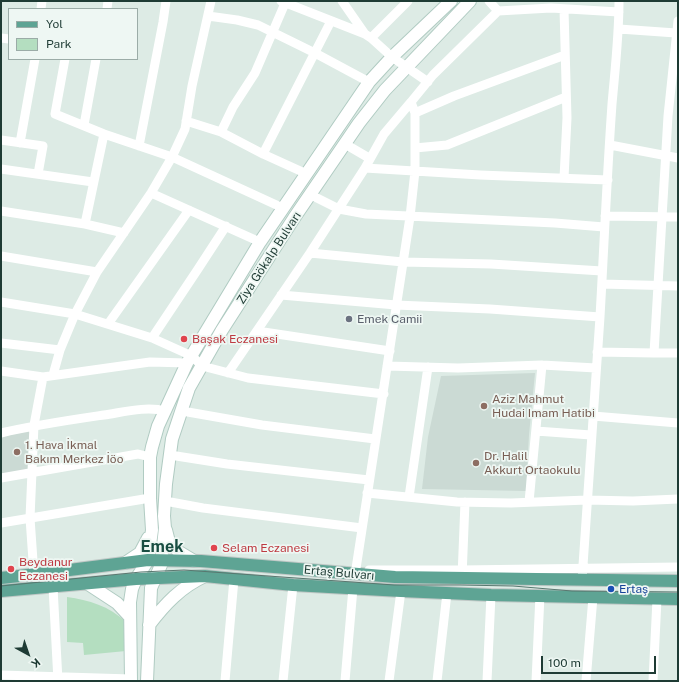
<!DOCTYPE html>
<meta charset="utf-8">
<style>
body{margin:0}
#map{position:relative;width:679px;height:682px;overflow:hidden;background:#ddebe5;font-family:"Public Sans",sans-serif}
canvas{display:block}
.frame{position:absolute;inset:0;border:2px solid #1e3b34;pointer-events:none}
.legend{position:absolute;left:8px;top:8px;width:130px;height:52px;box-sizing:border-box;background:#eef7f3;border:1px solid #9baca7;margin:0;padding:5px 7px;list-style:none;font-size:12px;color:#1e3b34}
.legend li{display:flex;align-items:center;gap:8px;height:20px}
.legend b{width:20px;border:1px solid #9baca7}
.north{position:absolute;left:8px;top:634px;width:40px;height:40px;-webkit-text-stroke:3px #eef7f3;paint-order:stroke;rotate:140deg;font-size:11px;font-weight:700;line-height:16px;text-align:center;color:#1e3b34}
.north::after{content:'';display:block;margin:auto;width:14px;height:18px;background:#1e3b34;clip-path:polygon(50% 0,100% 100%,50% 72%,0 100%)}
.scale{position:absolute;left:541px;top:656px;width:115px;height:18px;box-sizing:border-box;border:2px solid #1e3b34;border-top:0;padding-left:5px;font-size:12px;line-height:14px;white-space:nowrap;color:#1e3b34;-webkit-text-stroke:3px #eef7f3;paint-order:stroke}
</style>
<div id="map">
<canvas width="679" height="682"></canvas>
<div class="frame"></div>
<ul class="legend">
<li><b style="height:5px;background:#5ea494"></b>Yol</li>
<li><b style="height:11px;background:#b4dec0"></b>Park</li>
</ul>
<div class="north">K</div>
<div class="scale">100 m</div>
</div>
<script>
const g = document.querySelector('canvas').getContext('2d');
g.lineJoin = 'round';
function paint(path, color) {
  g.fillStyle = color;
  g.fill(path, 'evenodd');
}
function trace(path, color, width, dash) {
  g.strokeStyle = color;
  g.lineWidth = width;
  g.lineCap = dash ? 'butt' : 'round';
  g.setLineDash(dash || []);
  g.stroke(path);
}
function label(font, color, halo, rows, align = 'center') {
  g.font = font + ' "Public Sans",sans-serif';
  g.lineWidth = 3.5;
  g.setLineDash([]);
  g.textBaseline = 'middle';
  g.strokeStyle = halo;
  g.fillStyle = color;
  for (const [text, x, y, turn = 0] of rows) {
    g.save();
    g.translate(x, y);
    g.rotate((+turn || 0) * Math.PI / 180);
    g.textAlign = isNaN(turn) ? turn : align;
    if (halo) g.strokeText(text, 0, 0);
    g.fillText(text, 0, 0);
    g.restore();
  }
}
paint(new Path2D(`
 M535,373L529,435L526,491L422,489L428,437L441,376Z
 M34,425L32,472L1,478V431Z`), '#cbdad4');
paint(new Path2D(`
 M67,597C89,600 109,606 126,622V651L84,655L83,643L67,642Z`), '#b4dec0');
const secondary = new Path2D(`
 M166,530L169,542L179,552L194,561
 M125,563L140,553L148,538
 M88,584L117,603L130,617
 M149,625C165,604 181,587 205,576
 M131,681L130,602L132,589L136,579L148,560L152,530L150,498V457L152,447L158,426L187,363L260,242L369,82L392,57L451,1
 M147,681L151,588L161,565L165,528L164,516L166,484L172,439L189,388L222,330L294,218L359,123L385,90L470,1`);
const primary = new Path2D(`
 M1,578L46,573L148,560L201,561L395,577L678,581
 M1,591L136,579L205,576L293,585L401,591L491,595L678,599`);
trace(secondary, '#b0cbc2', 14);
trace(primary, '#c0c8c6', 14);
trace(new Path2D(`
 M281,1L365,34L371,38L392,57L428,82
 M342,1L365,34
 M489,1L498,11L551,8L619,12
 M41,9L42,1
 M107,9L108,1
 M208,16L237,20L258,25L315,53L369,82
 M619,29L676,33
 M1,38L9,39
 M371,38L408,1
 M65,59L55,114L104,134L172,157L283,208
 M411,102L433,75L498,11
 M415,113L454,96L565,55
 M186,121L221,132L263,154L307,174
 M84,125L96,59
 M221,132L233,107L255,73L286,1
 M1,140L43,146L38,174
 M20,143L35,59
 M345,144L369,158
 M610,145L678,158
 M139,146L163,22L166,1
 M415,148L447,145L566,97
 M263,154L331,21
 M365,168L480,175L608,180
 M1,169L93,182
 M564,178L567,118L564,9
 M151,193L260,242
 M311,195L339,209L366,214L555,223L604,227
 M1,211L85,224L124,233
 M605,216L678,217
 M85,224L104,134
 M310,253L403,262L491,264L602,271
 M1,256L97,272
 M602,284L678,286
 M281,295L396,305L490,309L600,317L582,580
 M1,302L75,314L152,338L192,356L202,366L248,378L384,394
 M600,317C604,246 607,175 612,104C615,70 619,36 619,1
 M108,324L189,210
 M257,331L390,351
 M152,338L198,269L226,226
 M1,343L60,350
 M597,352L654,353L668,116L678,21
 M654,353H678
 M387,366L458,368L542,365L596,368
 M1,371L43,377L150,362L187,363
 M228,373L310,253L365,168L384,134L411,102L415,113V171L410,217L355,575
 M53,375L60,350L75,314L97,272L151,193L172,157L185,129L192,86L211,1
 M182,411L262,425L375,439
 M593,416L678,423
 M536,431L591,435
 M1,433C35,425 70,420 104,415C124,412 146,406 166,411
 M170,455L227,464L369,480
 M1,478L138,454L150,457
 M367,493L457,502L511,503L587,500L633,501L678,499
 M409,497L428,367
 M165,501L203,508L362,528
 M529,502L542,365
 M1,523L150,498
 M369,570H462L678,567
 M34,575L30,518L34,425L43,377
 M462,577L465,502
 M53,587L58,681
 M1,675L131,679
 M225,681L234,579
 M283,681L293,585
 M345,681L353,588
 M389,681L401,591
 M437,681L447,593
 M487,681L491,595
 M536,681L540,595
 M586,681L593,597
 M653,681L657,599`), '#fff', 9);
trace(secondary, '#fff', 12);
trace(primary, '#5ea494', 12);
trace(new Path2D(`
 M1,586L141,572L184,570L394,585H460L513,586L572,591L678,592`), '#58776f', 1);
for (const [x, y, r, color] of [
 [349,319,4,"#6b7280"],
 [184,339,4,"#e0444e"],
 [484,406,4,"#8d6e63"],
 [17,452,4,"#8d6e63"],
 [476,463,4,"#8d6e63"],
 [214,548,4,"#e0444e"],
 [11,569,4,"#e0444e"],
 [611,589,4,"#1a4fb4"]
]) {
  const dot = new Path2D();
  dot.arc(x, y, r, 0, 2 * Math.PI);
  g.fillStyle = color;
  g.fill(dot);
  trace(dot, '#eef7f3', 1.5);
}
label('12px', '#1e3b34', '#eef7f3', [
 ["Ziya Gökalp Bulvarı",269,258,-57],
 ["Ertaş Bulvarı",339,573,5]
]);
label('12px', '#5b616d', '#eef7f3', [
 ["Emek Camii",357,319]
], 'left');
label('12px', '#be3a42', '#eef7f3', [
 ["Başak Eczanesi",192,339],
 ["Selam Eczanesi",222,548],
 ["Beydanur",19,562],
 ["Eczanesi",19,576]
], 'left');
label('12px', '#785e54', '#eef7f3', [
 ["Aziz Mahmut",492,399],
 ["Hudai Imam Hatibi",492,413],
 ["1. Hava İkmal",25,445],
 ["Bakım Merkez İöo",25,459],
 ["Dr. Halil",484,456],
 ["Akkurt Ortaokulu",484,470]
], 'left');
label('12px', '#164399', '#eef7f3', [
 ["Ertaş",619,589]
], 'left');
label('bold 16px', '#194e42', '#eef7f3', [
 ["Emek",162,547]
]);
</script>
